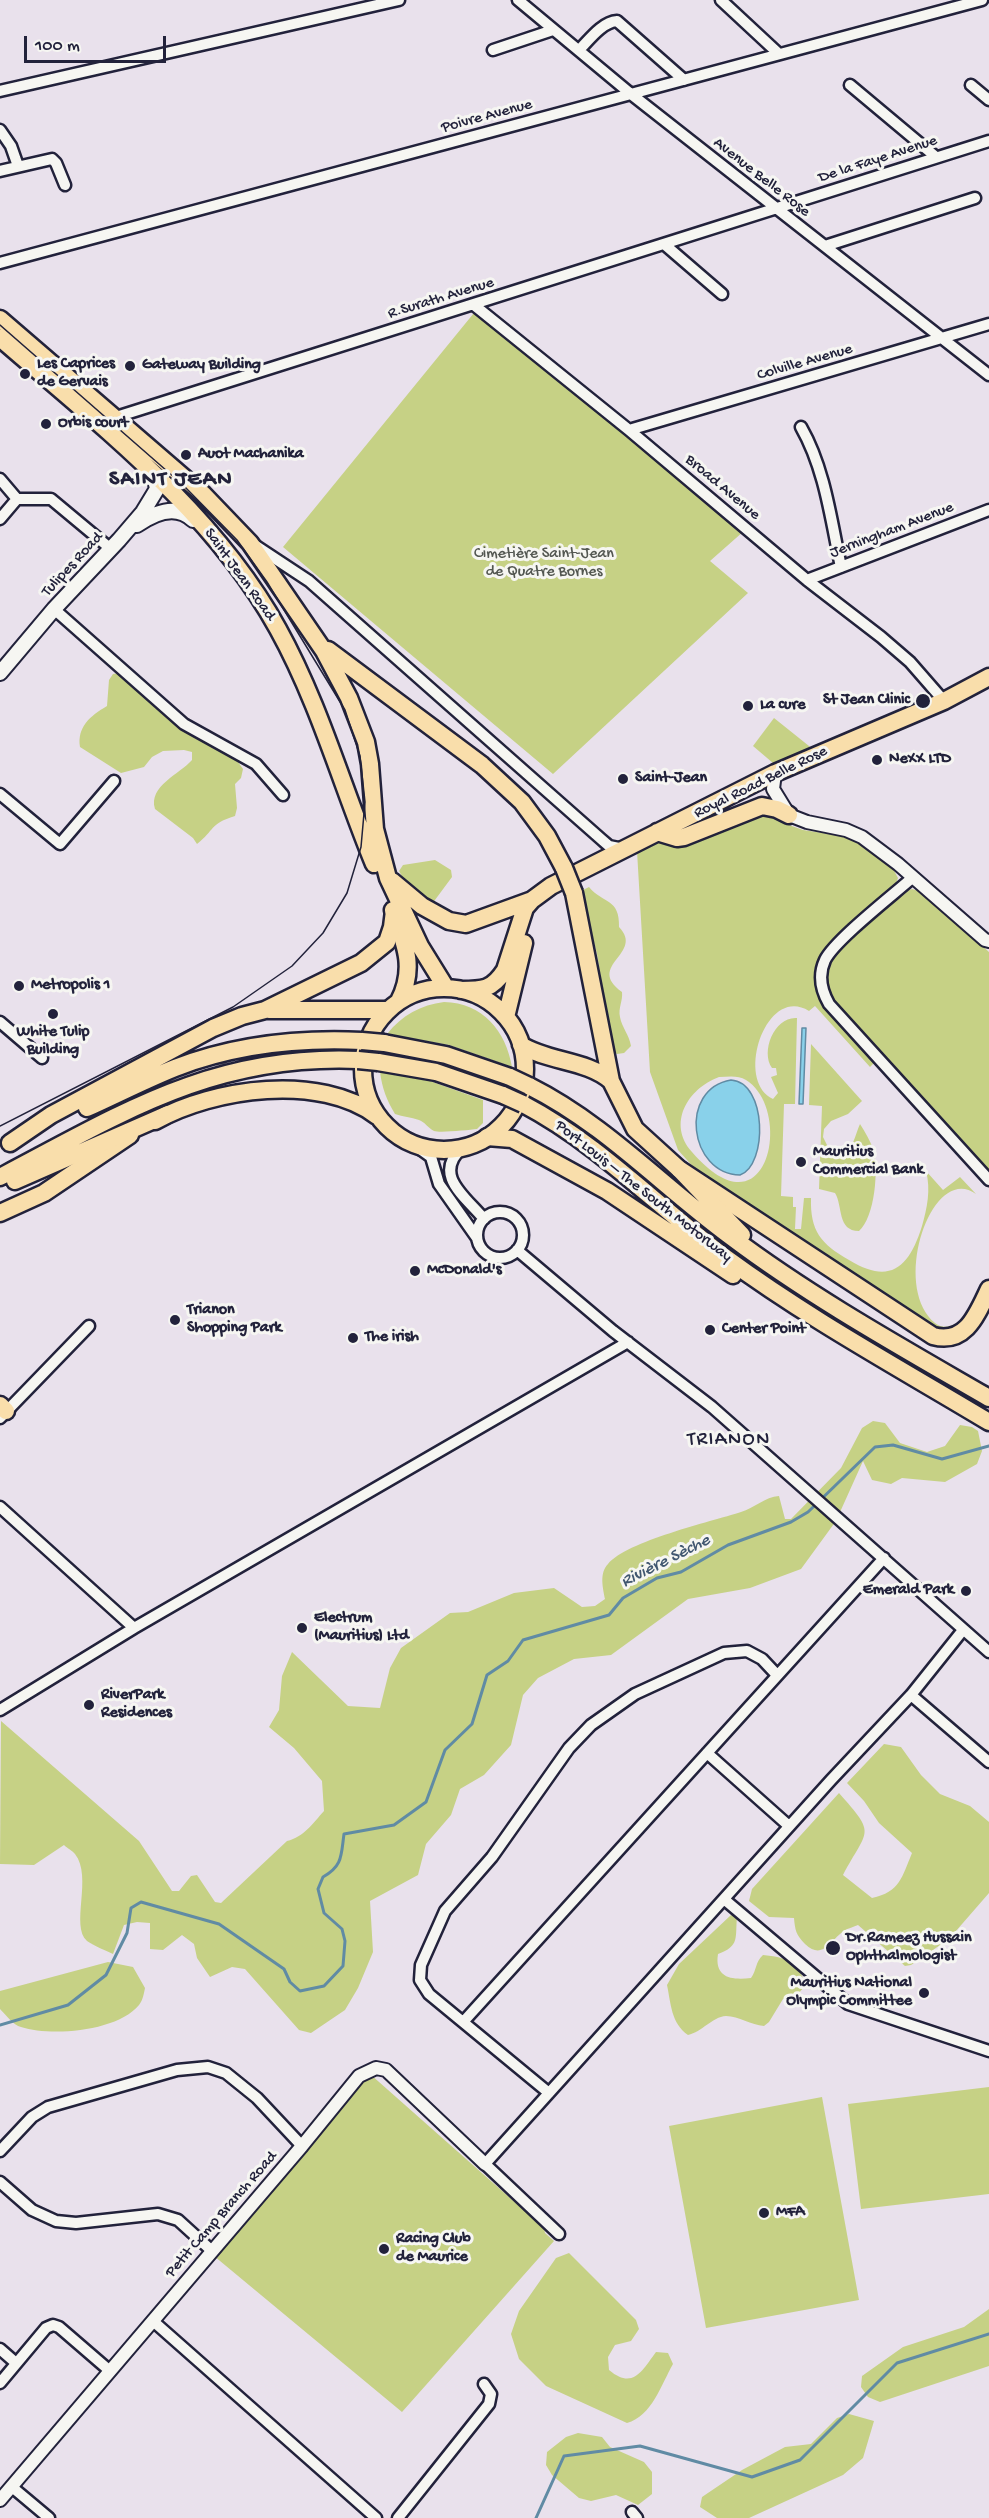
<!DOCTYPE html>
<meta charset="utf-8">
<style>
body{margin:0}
#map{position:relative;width:989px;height:2518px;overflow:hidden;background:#e9e1ec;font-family:"Gochi Hand",sans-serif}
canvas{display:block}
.scale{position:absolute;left:24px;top:36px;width:142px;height:27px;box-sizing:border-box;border:3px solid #22223b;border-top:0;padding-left:8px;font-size:18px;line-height:21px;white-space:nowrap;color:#22223b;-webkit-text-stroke:4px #f6f6f2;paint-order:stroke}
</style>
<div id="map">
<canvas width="989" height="2518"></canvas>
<div class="scale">100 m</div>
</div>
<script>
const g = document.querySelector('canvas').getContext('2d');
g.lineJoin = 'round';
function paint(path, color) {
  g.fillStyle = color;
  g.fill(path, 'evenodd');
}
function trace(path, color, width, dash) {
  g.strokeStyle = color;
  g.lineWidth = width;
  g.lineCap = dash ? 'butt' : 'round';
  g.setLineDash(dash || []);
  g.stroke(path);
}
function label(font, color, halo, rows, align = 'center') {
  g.font = font + ' "Gochi Hand",sans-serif';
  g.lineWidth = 6;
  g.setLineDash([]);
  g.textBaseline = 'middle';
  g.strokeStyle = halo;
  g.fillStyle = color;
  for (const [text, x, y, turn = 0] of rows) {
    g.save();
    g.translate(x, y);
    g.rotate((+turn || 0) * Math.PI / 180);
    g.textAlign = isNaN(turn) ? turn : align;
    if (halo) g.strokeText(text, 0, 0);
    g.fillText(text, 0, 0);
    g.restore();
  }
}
paint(new Path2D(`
 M478,308L744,531L710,561L748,593L553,774L283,547Z
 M119,673L202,739L238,762L243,769L241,778L235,784L237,808L235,816C209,824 215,830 197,844L193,838L155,809C148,786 180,774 192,760V752L184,750L163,751L152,757L144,767L121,773L80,747C77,727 90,716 107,706L109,680L113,674Z
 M774,718L814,750L780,769L753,746Z
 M760,811L774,812L789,825L803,830L849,837L892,867L898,878L894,888L829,944L820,957L816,975L817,985L823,1003L874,1063L870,1067L815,1006L809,1011C766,984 734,1081 773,1099L778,1093L771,1077L777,1075L776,1068H772C760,1051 775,1016 797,1018L795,1104H784L781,1196L793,1197V1207H796L795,1229H801L804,1198H811C810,1231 821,1244 849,1260C890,1285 909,1268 922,1226C927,1208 931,1190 926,1171L943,1190L960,1177L976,1194C932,1162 890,1286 935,1323C945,1331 956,1325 964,1318L952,1330H936L726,1193L696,1170L678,1150L650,1072L637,851L654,842L672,844ZM719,1077C728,1077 738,1075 746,1080C794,1110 768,1240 692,1152C667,1124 687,1089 719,1077Z
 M435,860L451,870L452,877L432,904L408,887L399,871L403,865Z
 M589,887C603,904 620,898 619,927C645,954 585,965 622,992C623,1001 618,1008 620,1017C622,1028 629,1034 631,1046L624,1053L617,1054L612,1050L597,954L581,891Z
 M912,889L922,892L989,952V1173L833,1001C826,988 824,974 831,961C839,944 889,906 906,891Z
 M444,1002C483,1003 506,1031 512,1067L449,1045L387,1034C402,1015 421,1005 444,1002Z
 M811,1044L862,1101L848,1114L831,1121L824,1129L823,1137L831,1153C852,1161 854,1137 860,1124C865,1132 870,1140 873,1149C879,1169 875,1217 859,1231C837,1231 843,1206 835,1193L819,1189L822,1106L809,1105Z
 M380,1072L430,1081L483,1100V1123L477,1129C469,1130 440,1133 434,1131C428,1128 425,1122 419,1120C411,1117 403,1117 395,1114C387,1101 382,1088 380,1072Z
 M873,1421L885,1423L900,1443L927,1452L945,1446L960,1425L972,1427L978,1431L982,1451L977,1464L945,1482L902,1478L891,1484L872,1480L863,1461L836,1521L801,1569L750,1588L688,1599L611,1655L574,1659L538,1678L523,1695L511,1745L484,1775L460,1789L451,1815L426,1844L418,1875L370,1901L373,1952L358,1988L345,2010L311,2033L299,2030L245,1969L232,1967L210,1977L197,1958L194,1944L182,1935L163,1950L150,1949V1923L137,1922L124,1925L113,1954C105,1950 94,1946 87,1941C70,1926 93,1877 75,1854C73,1851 67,1848 64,1845L34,1865L0,1864L1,1721L139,1841L172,1891H179L191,1876L197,1875L215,1902L221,1903L287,1841C304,1837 313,1823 324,1811L322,1781L294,1748L269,1727L279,1710L282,1676L292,1652L348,1706L380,1708L390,1668L401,1648L450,1613L468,1612L514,1593L554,1588L582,1607L595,1606L605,1599C603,1588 599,1573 608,1564C627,1541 710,1522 741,1512C754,1508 765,1497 779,1496L785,1519H791L841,1468L862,1428Z
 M884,1744L901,1747L921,1775L940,1794L970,1806L989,1822V1893L949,1939L911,1965L905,1966L858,1925C854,1927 848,1928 844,1931C830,1940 823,1961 805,1944C796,1935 795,1930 794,1918L769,1917L749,1901L752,1889L839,1793C877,1836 868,1828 843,1875L872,1898C900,1892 902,1877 912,1853L879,1823L864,1801L847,1783Z
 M731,1915L737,1917C735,1938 740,1946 718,1954C714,1979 733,1980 751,1978C757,1970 755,1962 763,1955C786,1957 798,1962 806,1985L796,1996L783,1999L769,2022L764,2026C751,2025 739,2016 726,2016C712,2017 702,2032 688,2035C671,2023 671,2004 667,1985L679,1964Z
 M108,1962L133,1967L145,1988C144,1993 143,2000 139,2005C118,2031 52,2037 21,2027C13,2025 6,2015 0,2009V1991Z
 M370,2074L544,2228L545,2233L554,2241L402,2412L214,2256Z
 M989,2087V2194L861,2209L848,2104Z
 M822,2097L859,2300L706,2328L669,2126Z
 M569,2253L636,2320L639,2329L631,2341L615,2345L608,2357L609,2370C633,2390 642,2371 656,2352L668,2353L673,2364C661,2385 652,2416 627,2423L546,2386L519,2359L511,2334L519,2311L556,2258Z
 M989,2309V2366L880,2402L868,2397L861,2387L862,2376L903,2347L964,2327Z
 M849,2414L874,2421L863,2458L843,2475L749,2518H717L700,2507L702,2497L742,2470L785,2447L811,2444L837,2418Z
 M578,2433L602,2437L610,2447L644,2462L652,2472V2494L638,2505L616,2495L591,2501L579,2498L552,2475L546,2465L547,2452L566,2437Z`), '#c6d185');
const water = new Path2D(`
 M802,1028H806L803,1104H799Z
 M731,1080C767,1082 768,1165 740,1175C689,1174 678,1089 731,1080Z`);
paint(water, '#89d1ea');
trace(water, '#608ba4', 1.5);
trace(new Path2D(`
 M0,2025L68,2005L106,1975L127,1933L131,1908L141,1902L219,1924L284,1969L290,1982L300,1991L324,1986L343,1966L345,1941L342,1929L324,1913L318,1889L323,1877C343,1866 341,1855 344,1834L394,1825L426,1802L445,1750L472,1724L487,1675L508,1661L523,1640L609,1615L623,1598L657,1578L681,1572L728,1545L791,1522L808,1512L875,1447L893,1445L942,1459L989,1446
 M536,2518L564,2456L640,2446L752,2477L800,2460L897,2363L989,2334`), '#608ba4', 3);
const minor = new Path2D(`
 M518,0L631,94L989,375
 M721,0L779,54
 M493,50L553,30
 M579,50C589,40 602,22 617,21L684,80
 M850,85L936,157
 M971,85L989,100
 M0,91L399,0
 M0,130L11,146L18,166
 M0,171L52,159L56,163L65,185
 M664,244L722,294
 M825,246L975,198
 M0,263L982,0
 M474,305L629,430L807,580L881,637L910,662L944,701
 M113,418L989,141
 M801,427C825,469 831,520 841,567
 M629,430L989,324
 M0,479L17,499H51L111,549
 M0,519L17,499
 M253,544L309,581L601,839L609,846L624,849
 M807,580L989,510
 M54,609L184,724L256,764L283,795
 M0,794L60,844L114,781
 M912,878C893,895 835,940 825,960C818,975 821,990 829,1004L989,1180
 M0,1022L42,1058
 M413,1144L431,1157L439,1184L477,1238
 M462,1148C432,1175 466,1197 484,1219
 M477 1235a23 23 0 1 1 46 0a23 23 0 1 1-46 0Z
 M517,1250L613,1331L712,1407L989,1652
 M0,1418L89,1326
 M0,1507L134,1628
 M911,1695L989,1762
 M0,1710L134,1628L628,1342
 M707,1753L789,1826
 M725,1900L848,2004L989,2051
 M464,2021L884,1558
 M549,2093L429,1994L420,1980L421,1965L445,1911L492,1857L569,1748L591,1725L635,1694L724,1653L747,1651L762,1659L777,1675
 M0,2151L32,2117L48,2107L177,2070L208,2067L226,2073L257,2098L302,2146
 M0,2182L32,2210L56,2221L76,2223L158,2214L178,2220L212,2251
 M559,2234L485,2164L831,1780L911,1695L963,1630
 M153,2321L376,2518
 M0,2349L16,2363
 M0,2383L46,2328L53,2325L59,2327L110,2371
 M12,2487L49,2518
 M632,2512L637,2518
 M398,2518L489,2404L491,2394L484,2384`);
const tertiary = new Path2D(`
 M775,773L773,789L789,815L807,822L846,830L862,837L898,864L985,940L989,941
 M0,2500L302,2146L359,2076L376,2068L386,2070L485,2164`);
const secondary = new Path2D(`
 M137,525C154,513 176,503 193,520
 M0,673L54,609L119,540L143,512L157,489L154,474`);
const primary = new Path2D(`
 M0,319L203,494L250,543L324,651L349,698L366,742L370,764L375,829L388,878L420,946L446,988
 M0,338C100,425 213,511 278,629C319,703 342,786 374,864
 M328,650L482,765L522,802L547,836L564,868
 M657,832L677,838L684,837L762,806L777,809L789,815
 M392,881L422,906L449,921L466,924L532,900
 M574,893L611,1081L635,1129L679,1169L933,1336C966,1345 977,1314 989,1289
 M393,910C405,944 416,968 399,1001
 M363 1069a81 81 0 1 1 162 0a81 81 0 1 1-162 0Z
 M461,990C483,990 492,990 505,970L525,908L532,900L551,886L775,773L944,701L989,677
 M506,1017L524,943
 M521,1045C548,1062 587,1060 611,1081
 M155,1121C214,1088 320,1073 377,1116
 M0,1213L44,1193L130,1135
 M0,1405L6,1411`);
const trunk = new Path2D(`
 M269,1010H388
 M384,1043L446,1055L510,1077
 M378,1062L436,1072L503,1095
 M529,1086C605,1124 662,1186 730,1236C811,1297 901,1347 989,1398
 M523,1104C599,1144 658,1207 726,1258C809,1319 901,1369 989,1422
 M87,1108C116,1095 145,1080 175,1068C234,1045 299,1038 362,1041
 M487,1137L512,1139L607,1191L733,1275
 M10,1143L51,1115L213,1028L242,1016L265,1010L361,963L387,942L392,927L394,911
 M679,1169L742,1235
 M0,1177C122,1113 214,1054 358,1060
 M15,1181L168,1114`);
trace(minor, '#22223b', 15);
trace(tertiary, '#22223b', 16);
trace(secondary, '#22223b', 18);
trace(primary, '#22223b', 21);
trace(trunk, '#22223b', 21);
trace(minor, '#f6f6f2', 10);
trace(tertiary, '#f6f6f2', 12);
trace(secondary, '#f6f6f2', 14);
trace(primary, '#f9deab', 16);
trace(trunk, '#f9deab', 16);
trace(new Path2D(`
 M0,325L183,485L237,540L267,582L345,710L360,756L365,802L361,847L347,893L323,933L292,966L233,1007L0,1126`), '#22223b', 1.5);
const primaryBridge = new Path2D(`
 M564,868L574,893`);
const trunkBridge = new Path2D(`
 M362,1041L384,1043
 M358,1060L378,1062
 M510,1077L529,1086
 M503,1095L523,1104`);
trace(primaryBridge, '#22223b', 21, []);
trace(trunkBridge, '#22223b', 21, []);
trace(primaryBridge, '#f9deab', 16);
trace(trunkBridge, '#f9deab', 16);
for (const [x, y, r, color] of [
 [130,366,6,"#22223b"],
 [25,374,6,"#22223b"],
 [46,424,6,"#22223b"],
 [186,455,6,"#22223b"],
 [923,701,8,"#22223b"],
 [748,706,6,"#22223b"],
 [877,760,6,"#22223b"],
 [623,779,6,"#22223b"],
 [19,986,6,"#22223b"],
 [53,1014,6,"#22223b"],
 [801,1162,6,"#22223b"],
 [415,1271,6,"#22223b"],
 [175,1320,6,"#22223b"],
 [710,1330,6,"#22223b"],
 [353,1338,6,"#22223b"],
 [966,1591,6,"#22223b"],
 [302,1628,6,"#22223b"],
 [89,1705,6,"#22223b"],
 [833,1948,8,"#22223b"],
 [924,1993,6,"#22223b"],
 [764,2213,6,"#22223b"],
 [384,2249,6,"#22223b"]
]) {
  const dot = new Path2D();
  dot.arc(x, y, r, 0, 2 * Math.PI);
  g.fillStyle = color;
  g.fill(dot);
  trace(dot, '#f6f6f2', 2);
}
label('16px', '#22223b', '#f6f6f2', [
 ["Poivre Avenue",487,117,-15],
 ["De la Faye Avenue",878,160,-18],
 ["Avenue Belle Rose",761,178,38],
 ["R.Surath Avenue",441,299,-17],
 ["Colville Avenue",805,363,-16],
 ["Broad Avenue",722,488,40],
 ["Jerningham Avenue",892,531,-21],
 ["Tulipes Road",73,565,-47],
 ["Saint Jean Road",239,575,54],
 ["Royal Road Belle Rose",761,783,-26],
 ["Port Louis – The South Motorway",643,1192,38],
 ["Petit Camp Branch Road",222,2215,-49]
]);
label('bold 16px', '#22223b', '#f6f6f2', [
 ["Les Caprices",37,365],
 ["de Gervais",37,383],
 ["Gateway Building",142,366],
 ["Orbis court",58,424],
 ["Auot Machanika",198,455],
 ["St Jean Clinic",910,701,"right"],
 ["La cure",760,706],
 ["NeXX LTD",889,760],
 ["Saint-Jean",635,779],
 ["Metropolis 1",31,986],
 ["White Tulip",53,1033,"center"],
 ["Building",53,1051,"center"],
 ["Mauritius",813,1153],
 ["Commercial Bank",813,1171],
 ["McDonald's",427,1271],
 ["Trianon",187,1311],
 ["Shopping Park",187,1329],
 ["Center Point",722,1330],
 ["The irish",365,1338],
 ["Emerald Park",954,1591,"right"],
 ["Electrum",314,1619],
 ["(Mauritius) Ltd",314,1637],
 ["RiverPark",101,1696],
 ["Residences",101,1714],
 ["Dr.Rameez Hussain",846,1939],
 ["Ophthalmologist",846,1957],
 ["Mauritius National",912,1984,"right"],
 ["Olympic Committee",912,2002,"right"],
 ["MFA",776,2213],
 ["Racing Club",396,2240],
 ["de Maurice",396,2258]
], 'left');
label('16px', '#535751', '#f6f6f2', [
 ["Cimetière Saint-Jean",544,555],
 ["de Quatre Bornes",544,573]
]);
label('italic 18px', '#415770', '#f6f6f2', [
 ["Rivière Sèche",666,1562,-27]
]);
g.letterSpacing = '1.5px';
label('20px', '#22223b', '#f6f6f2', [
 ["TRIANON",729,1441]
]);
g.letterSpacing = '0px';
g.letterSpacing = '1.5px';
label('bold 22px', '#22223b', '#f6f6f2', [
 ["SAINT JEAN",171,481]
]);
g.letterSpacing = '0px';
</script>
